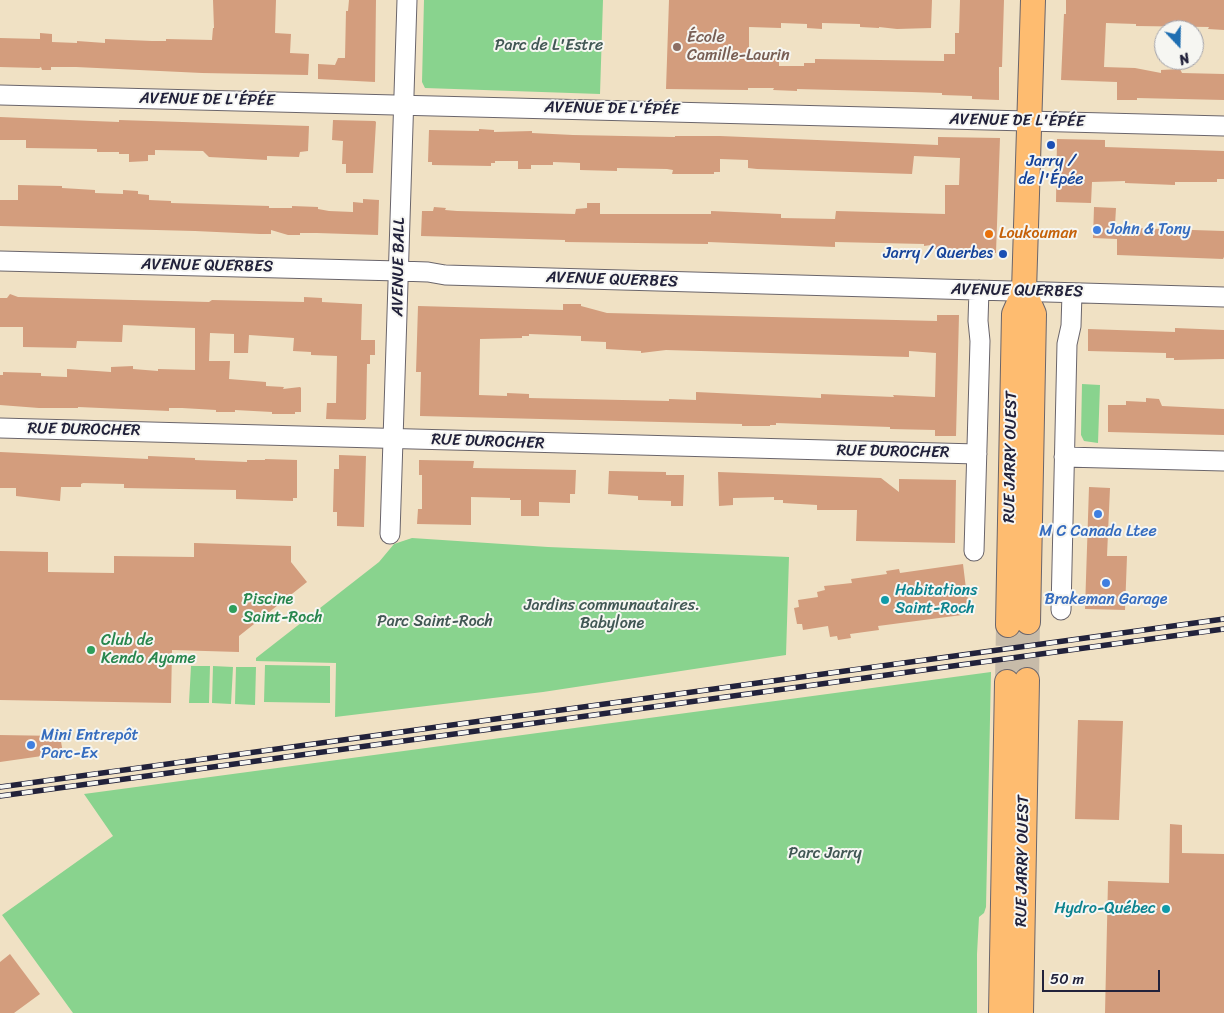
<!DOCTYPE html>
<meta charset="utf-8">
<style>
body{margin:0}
#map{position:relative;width:1224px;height:1013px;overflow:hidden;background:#f0e1c4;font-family:Sriracha,sans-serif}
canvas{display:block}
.north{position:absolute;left:1154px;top:20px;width:50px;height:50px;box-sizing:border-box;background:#f6f6f2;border:1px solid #a1a1a9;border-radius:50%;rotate:159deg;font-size:14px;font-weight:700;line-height:20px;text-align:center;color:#22223b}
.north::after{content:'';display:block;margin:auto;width:18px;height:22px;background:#1f6fb2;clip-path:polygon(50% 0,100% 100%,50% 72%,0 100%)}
.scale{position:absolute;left:1042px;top:970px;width:118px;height:22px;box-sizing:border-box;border:2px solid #22223b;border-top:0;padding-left:6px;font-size:15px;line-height:18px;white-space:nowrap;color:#22223b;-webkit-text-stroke:4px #f6f6f2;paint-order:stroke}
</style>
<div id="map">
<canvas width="1224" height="1013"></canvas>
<div class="north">N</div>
<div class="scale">50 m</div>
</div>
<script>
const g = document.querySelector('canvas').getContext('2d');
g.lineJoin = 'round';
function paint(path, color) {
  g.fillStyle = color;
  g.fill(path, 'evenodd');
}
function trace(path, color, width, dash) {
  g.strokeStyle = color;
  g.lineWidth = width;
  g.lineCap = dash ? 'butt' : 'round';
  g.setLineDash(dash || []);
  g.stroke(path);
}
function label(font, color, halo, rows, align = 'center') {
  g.font = font + ' Sriracha,sans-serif';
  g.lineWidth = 4;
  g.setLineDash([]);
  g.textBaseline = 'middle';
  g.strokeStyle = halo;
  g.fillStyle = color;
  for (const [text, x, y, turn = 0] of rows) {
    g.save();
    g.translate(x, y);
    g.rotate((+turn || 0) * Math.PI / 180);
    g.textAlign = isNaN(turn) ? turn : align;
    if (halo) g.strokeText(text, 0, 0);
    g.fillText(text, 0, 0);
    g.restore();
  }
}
paint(new Path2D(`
 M424,0H603L600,94L425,88L422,82Z
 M1082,384L1100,385L1098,443L1084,441L1081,435Z
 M412,538L548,547L789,557L786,655L543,692L335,717L336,663L256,661V658L379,562L394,544Z
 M265,665L330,666V703L264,702Z
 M191,666H210L209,703H189Z
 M213,666L233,667L231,704L212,703Z
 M236,667H256L255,705L235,704Z
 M991,672L986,907L984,913L979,917L977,954V1013H73L2,915L113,836L84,794Z`), '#89d38e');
paint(new Path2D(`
 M213,0H276L275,33L291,34L290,53L309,54L308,75L202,73L76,67H51V70H42L41,67L39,68L0,67V38L40,39V33L52,34V42L77,43V41L105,43V39L152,41H166V39L212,40L213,28H214Z
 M349,0H376L375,82L318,79V64L335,65L338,58H345L346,11H348Z
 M669,0H932L931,28L897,29L879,27V28L860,27V24L822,23V29L807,28V24L781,23V28L749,27V57L779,58V66H804V63H815V59L944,61V54H955V33H959L960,0H1004L1002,67H999V100L972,99V96L942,95V93L912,92L797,89V91L773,90L774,88H748V90L666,89Z
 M1066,0H1224V30L1208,29L1209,27L1136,26V24L1106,23L1104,67L1135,68L1161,73V70L1180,69L1182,73L1224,74V100L1137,98V100H1117V82L1061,80L1064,14H1066Z
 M0,117L93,121L119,122V120L309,126L308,151L300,152L299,157L267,156V160L209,157L203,151L155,150V155H148V161L129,162V154H119V152H97V149L26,148V140H0Z
 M333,120L375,121L376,122L373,173H346V164H342L343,141L332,140Z
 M479,129L494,130V132L532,131V133L573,135L675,137V136H720L938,145V137L1000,138L996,253H980V250L931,249V245L924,246V244L880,243L835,242V247L708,242V244L565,242V240L421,236L422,211H433L434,207L446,208L445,210L457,211L575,214L576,209L587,208V203H600V214H711V211L781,214V218L835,219L836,211L945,214V185H959L960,158L914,156L912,174L757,169L748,168V160L720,159V172H714V174H672L673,170L667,169L617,168V171L580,170V163L553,162V165H531V169H518V161H495V163H491V166L432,165V162H428L429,130L479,131Z
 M1057,139L1105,140V147L1224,151V179H1217V182H1175V185L1125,183V181L1092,182L1091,203L1056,202Z
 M18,185L62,186V188L95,190V193L123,194V190L138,191V194L149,195V200L171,201V203L269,206V208H292V206L318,207V209L329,211L353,212V202L363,203V199L379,200L378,235L317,233H300V235H288L271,230V234H260L195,231L0,226V200H18Z
 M1094,207L1116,208L1115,225H1131V228L1224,231V257L1223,259L1117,255V239L1093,238Z
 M10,294L18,297L209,302L212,300L304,302V297L322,298V302L360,304H362L361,340H375V355H370V364H367L366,419H365V420L326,419L327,403H336L337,356L311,355V352L293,351L294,338L249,335L248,353H234V334L210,333L209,361H230L229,379L266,382V386L284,387L283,389L300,387L301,388V412H295V414H272V412L235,410V412H216V410L182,408H169V411L78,407V408H39L0,405V375H3V372L41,373V376L67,377V369L111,372V367L133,366V369L158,371V369L195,370V328L123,325L122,342L77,341L76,348L23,347V327H0V298H7Z
 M563,304H581V306L607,313L937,321V315H959L956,436H935V430L890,429V427L776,423V425H770V426H742V424L420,416L421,372H416L418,306L563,310ZM529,334L581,336V341L606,342V349L641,351V353L666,350L909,357V351L936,353L935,397L893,395L894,397L821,394V398L696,392V400L669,399V401L529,398V394L507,393V396L479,395L480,339L522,338V336H529Z
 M1175,328L1224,330V359L1174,360V358H1166V353L1088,351V329L1175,332Z
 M1146,398L1159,399L1162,406L1224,409V435L1108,432V405H1126V401L1146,402Z
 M0,452L148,459V456L195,458V460L247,462V460H265V459L297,460V498H293V501L236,499V490L124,488V484L83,483L81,484V487H61L60,501L16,496V488H0Z
 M339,455L366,456L364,527L337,526V512H333L334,469H339Z
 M419,460L474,461L473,468L576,470L575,494H570V503L539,502V516H521V500H510V498L471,497V525L417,524L418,509H422V475H419Z
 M609,471L666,472V475H684L683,506H671V501L638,500V496L608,494Z
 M718,472L881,478L899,492V479L956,480L955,543L856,541L857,510H817V505L783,503V500H774V497L733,498V505L719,506Z
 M1089,487L1110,488L1107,556H1127L1125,610L1085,609Z
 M194,543L291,546V562L307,582L239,636V652L172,650L171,703L0,700V551L48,552V572L114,573V556L194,557Z
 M963,564L967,597L973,601L966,611H961L962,615L878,626L879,630L850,634L851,638L838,640L837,636L830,637L828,626L803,630L802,624H797L794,608L799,607L798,600L818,597L817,592L825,590L824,586L852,583L851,579L887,574L886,571L899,569L900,573Z
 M1078,720L1123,721L1119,820L1075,819Z
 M0,735L60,736L63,753L0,762Z
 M1170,824L1182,825V853L1224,854V1013H1105L1108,881L1169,883Z
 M10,954L40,994L14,1013H0V962Z`), '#d39d7d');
trace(new Path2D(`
 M1027,680L1028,622
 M1007,682L1008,625`), '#c7bba9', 24, [24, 12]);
const minor = new Path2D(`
 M0,95L1224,126
 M0,261L399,271L428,272L445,275L1224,297
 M0,428L977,454
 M1064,457L1224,461
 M390,534L407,0
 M974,551L980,341L978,321L979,290
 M1061,610L1067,344L1071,326L1072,293`);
const major = new Path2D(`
 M1028,622L1034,314L1024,291L1033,0
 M1008,625L1014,314L1024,291
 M1001,1013L1007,682
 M1021,1013L1027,680`);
trace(minor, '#6a656b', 21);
trace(major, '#6a656b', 26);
trace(minor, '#fff', 19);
trace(major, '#febc70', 24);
const rail = new Path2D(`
 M0,787L1224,619
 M0,796L1224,629`);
trace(rail, '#22223b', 5.5);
trace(rail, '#f6f6f2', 4, [11]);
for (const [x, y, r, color] of [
 [677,47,5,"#8d6e63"],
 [1051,145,5,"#1a4fb4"],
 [1097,230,5,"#3f7fe0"],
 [989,234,5,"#e8710a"],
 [1003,254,5,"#1a4fb4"],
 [1098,514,5,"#3f7fe0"],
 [1106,583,5,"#3f7fe0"],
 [885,600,5,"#0f9aa8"],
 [233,609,5,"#2e9e5b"],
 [91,650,5,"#2e9e5b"],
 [31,745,5,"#3f7fe0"],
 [1166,909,5,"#0f9aa8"]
]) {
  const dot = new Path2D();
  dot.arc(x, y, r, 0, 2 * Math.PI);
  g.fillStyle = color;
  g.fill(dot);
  trace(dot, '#f6f6f2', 2);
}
label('16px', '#785e54', '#f6f6f2', [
 ["École",687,38],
 ["Camille-Laurin",687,56]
], 'left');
label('16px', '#415754', '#f6f6f2', [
 ["Parc de L'Estre",549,46],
 ["Jardins communautaires.",612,606],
 ["Babylone",612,624],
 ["Parc Saint-Roch",435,622],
 ["Parc Jarry",825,854]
]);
label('16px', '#22223b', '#f6f6f2', [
 ["AVENUE DE L'ÉPÉE",207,100,1],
 ["AVENUE DE L'ÉPÉE",612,109,1],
 ["AVENUE DE L'ÉPÉE",1017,121,1],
 ["AVENUE QUERBES",207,266,1],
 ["AVENUE BALL",399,267,-89],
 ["AVENUE QUERBES",612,280,2],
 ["AVENUE QUERBES",1017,291,1],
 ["RUE DUROCHER",84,430,1],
 ["RUE DUROCHER",488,442,2],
 ["RUE DUROCHER",893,452,1],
 ["RUE JARRY OUEST",1011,457,-89],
 ["RUE JARRY OUEST",1023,861,-89]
]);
label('16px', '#164399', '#f6f6f2', [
 ["Jarry /",1051,162],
 ["de l'Épée",1051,180],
 ["Jarry / Querbes",993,254,"right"]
]);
label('16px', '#366cbe', '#f6f6f2', [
 ["John & Tony",1107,230],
 ["M C Canada Ltee",1098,532,"center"],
 ["Brakeman Garage",1106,600,"center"],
 ["Mini Entrepôt",41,736],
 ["Parc-Ex",41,754]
], 'left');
label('16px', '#c56008', '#f6f6f2', [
 ["Loukouman",999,234]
], 'left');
label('16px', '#0d838f', '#f6f6f2', [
 ["Habitations",895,591],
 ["Saint-Roch",895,609],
 ["Hydro-Québec",1156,909,"right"]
], 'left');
label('16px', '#27864d', '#f6f6f2', [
 ["Piscine",243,600],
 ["Saint-Roch",243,618],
 ["Club de",101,641],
 ["Kendo Ayame",101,659]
], 'left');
</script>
